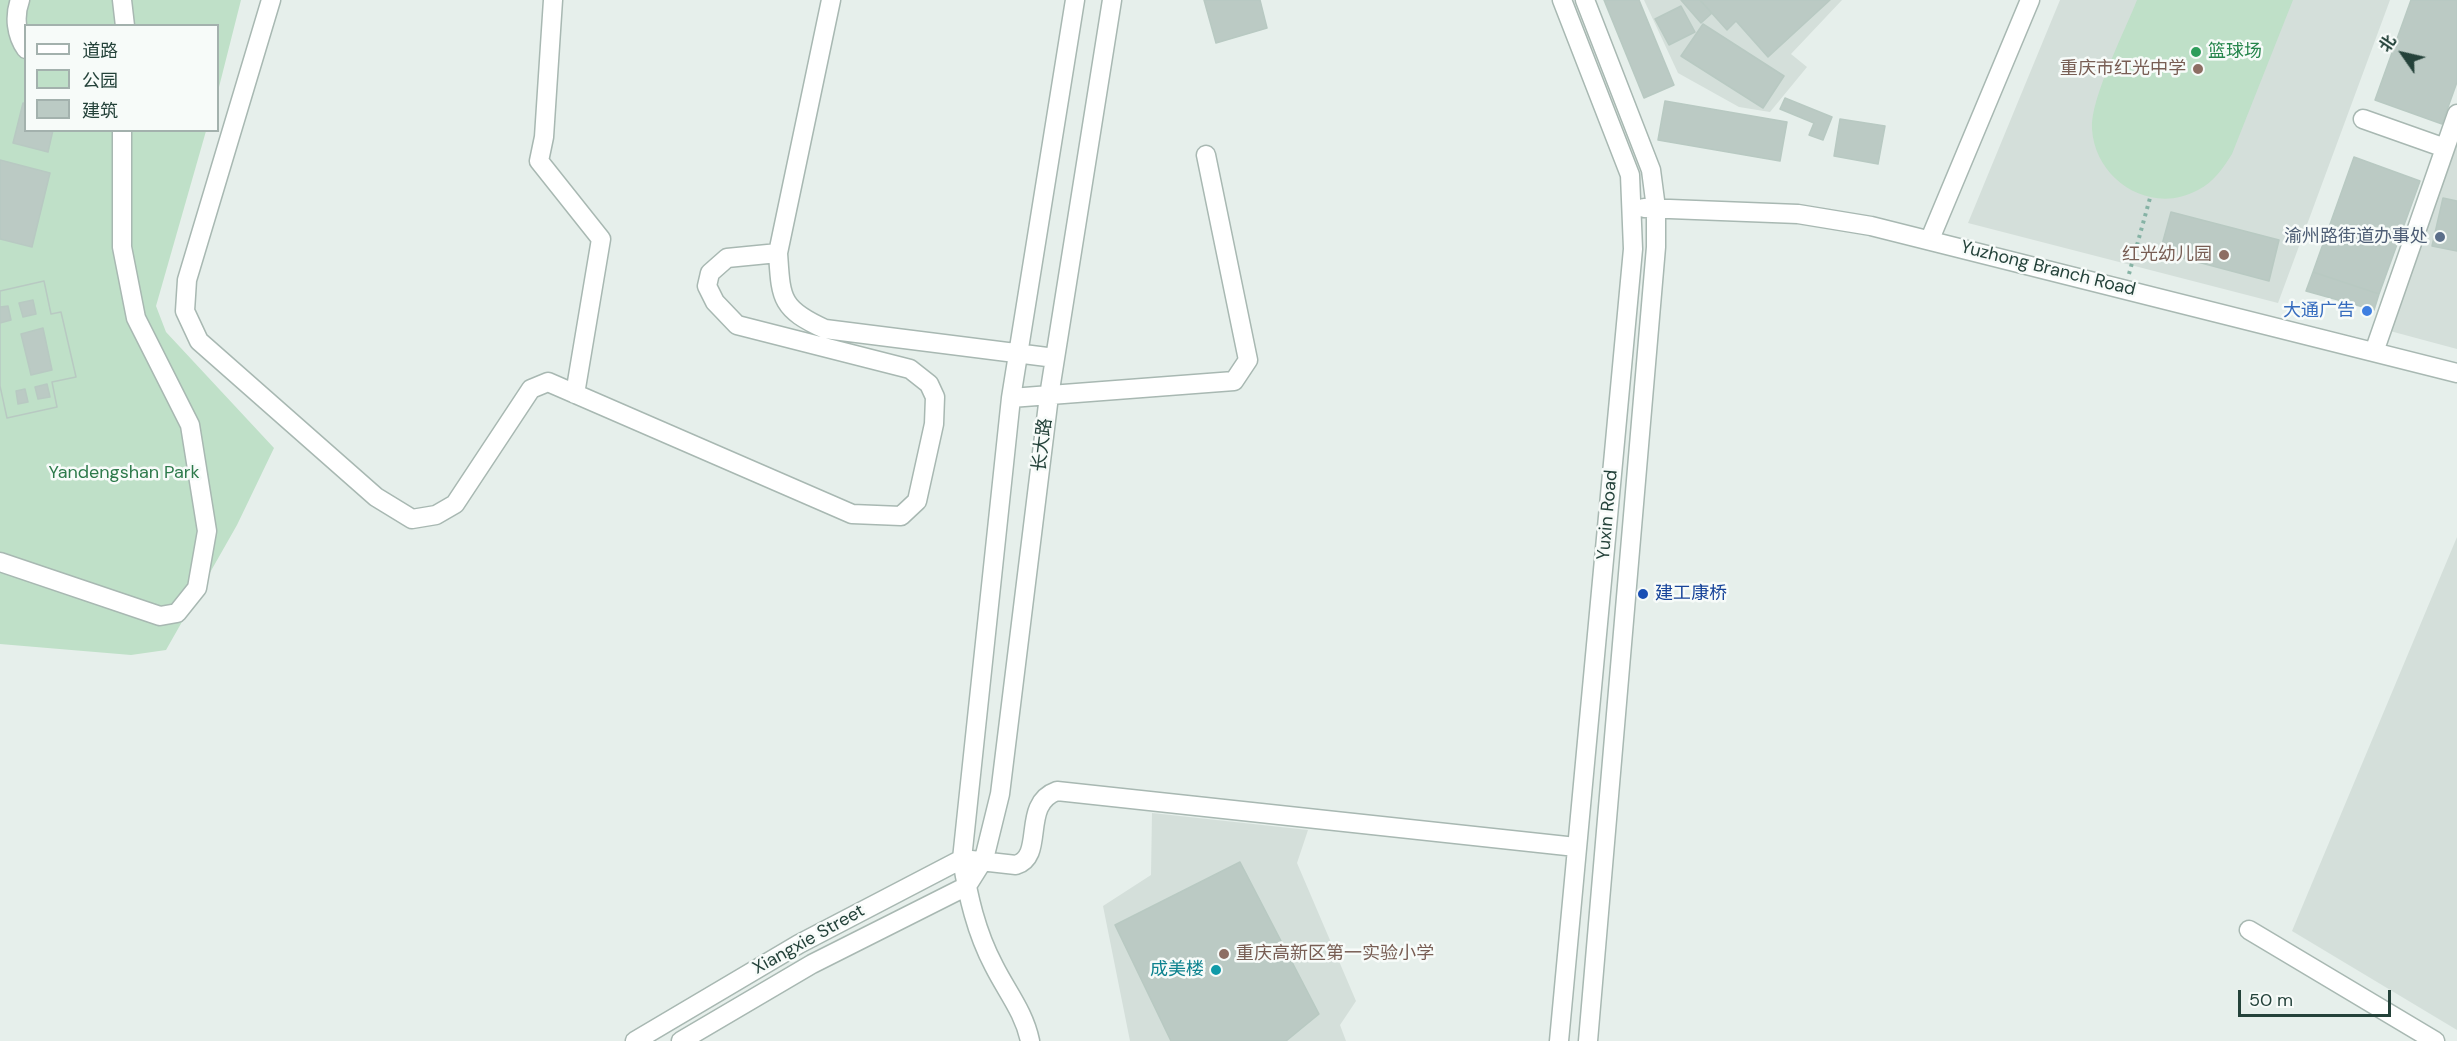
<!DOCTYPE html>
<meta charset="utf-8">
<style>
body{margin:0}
#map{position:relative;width:2457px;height:1041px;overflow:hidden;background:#e6efeb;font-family:"DM Sans","Noto Sans SC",sans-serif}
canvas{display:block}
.legend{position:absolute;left:24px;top:24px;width:195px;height:108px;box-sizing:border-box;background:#f7fbf9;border:2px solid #a3b1ad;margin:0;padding:8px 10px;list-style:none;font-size:18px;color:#24423a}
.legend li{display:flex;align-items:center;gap:12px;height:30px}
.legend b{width:30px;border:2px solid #a3b1ad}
.north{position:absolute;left:2373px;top:24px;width:60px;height:60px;-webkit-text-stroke:4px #f7fbf9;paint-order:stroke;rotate:304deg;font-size:16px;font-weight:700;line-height:24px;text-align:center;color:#24423a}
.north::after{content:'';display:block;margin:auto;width:21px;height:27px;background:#24423a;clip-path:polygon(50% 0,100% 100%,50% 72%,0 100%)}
.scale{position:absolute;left:2238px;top:990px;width:153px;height:27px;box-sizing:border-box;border:3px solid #24423a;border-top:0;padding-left:8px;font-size:18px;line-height:21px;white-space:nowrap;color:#24423a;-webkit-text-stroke:4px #f7fbf9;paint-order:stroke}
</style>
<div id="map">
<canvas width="2457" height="1041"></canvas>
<ul class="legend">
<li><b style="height:8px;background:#fff"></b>道路</li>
<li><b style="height:16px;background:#bfe0c8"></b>公园</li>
<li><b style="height:16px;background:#bbcac4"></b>建筑</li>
</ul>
<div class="north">北</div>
<div class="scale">50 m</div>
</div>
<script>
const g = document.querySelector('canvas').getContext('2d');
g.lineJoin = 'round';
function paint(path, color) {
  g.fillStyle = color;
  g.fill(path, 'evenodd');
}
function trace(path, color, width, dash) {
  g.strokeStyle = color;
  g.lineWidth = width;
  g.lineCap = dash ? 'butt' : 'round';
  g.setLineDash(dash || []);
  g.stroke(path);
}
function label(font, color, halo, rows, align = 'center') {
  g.font = font + ' "DM Sans","Noto Sans SC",sans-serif';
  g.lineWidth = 5;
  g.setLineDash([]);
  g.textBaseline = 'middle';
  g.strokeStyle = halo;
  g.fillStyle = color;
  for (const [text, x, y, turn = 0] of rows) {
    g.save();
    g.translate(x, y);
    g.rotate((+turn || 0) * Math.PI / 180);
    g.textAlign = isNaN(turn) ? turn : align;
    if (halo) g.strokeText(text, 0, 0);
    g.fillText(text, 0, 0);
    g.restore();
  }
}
paint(new Path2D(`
 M1644,0H1842L1791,54L1807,67L1770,112L1739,107L1678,73Z
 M2060,0H2390L2278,303L1968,223Z
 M2457,143V349L2390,331Z
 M2457,537V1030L2292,931Z
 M1152,813L1308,830L1297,863L1356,1001L1340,1025L1346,1041H1130L1103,906L1151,875Z`), '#d4dfda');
paint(new Path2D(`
 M0,0H241L218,91V26H26V130L206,131L156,306L166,332L274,448L237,525L166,650L131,655L0,644Z
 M2137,0H2293L2232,154C2223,168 2214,182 2198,190C2151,216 2095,180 2092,129C2090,99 2125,31 2137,0Z`), '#bfe0c8');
const building = new Path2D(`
 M1204,0H1260L1267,28L1216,43Z
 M1604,0H1639L1674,85L1644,98Z
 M1681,0H1700L1712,13L1701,23Z
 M1700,0H1830L1768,57L1736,21L1727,30Z
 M2411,0H2457V82L2442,124L2375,100Z
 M1681,6L1695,32L1669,45L1655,19Z
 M1703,24L1784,76L1763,108L1681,56Z
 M1785,98L1832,117L1823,140L1809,135L1814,123L1780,109Z
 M1665,101L1787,122L1780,161L1658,140Z
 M23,103L26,104V130H53L48,152L13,143Z
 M1840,119L1885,126L1878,164L1834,156Z
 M2354,157L2420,181L2379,294L2313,272Z
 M0,160L50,173L32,247L0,239Z
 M2443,198L2457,201V251L2432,246Z
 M2171,212L2279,240L2269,281L2160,252Z
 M2313,272L2379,294L2374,310L2306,291Z
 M44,281L51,314L61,312L76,377L52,382L57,407L7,418L0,386V323L11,320L8,306L0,307V291ZM33,300L36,314L23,317L19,303ZM43,328L52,370L31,375L21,334ZM47,384L50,397L38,399L35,387ZM25,389L28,402L18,404L16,391Z
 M44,281L51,314L61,312L76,377L52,382L57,407L7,418L0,386V291Z
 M1240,862L1319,1014L1286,1041H1171L1115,925Z`);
paint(building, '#bbcac4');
trace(building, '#b8c9c2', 1.5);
const minor = new Path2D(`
 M20,0C14,16 16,35 26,49
 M122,0L125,26
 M271,0L187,280L185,311L199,341L376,497L412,519L436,515L455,504L531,389L548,382L852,514L901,516L917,501L934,424L935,397L929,384L910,369L737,325L715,302L707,286L710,273L727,258L778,253
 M553,0L544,137L539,161L601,239L575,394
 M831,0L778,253C781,298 780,309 825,329L1055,358
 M1585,0L1651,170L1656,208V247L1588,1041
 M2363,119L2445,148
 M1644,208L1798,214L1871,226L2457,373
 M1930,239L2030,0
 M2374,352L2457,114
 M1011,398L1234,381L1248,360L1206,155
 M0,562L160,616L177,613L197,588L207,531L190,425L136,318L122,247V130
 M2249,930L2435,1041
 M635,1041L799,944L962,859L1016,865C1046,856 1020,804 1057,791L1576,847
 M681,1041L812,964L967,886L984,859L1000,794L1049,396L1112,0
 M1030,1041C1024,1012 1007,992 994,966C976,932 968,896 962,859L1011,398L1075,0
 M1559,1041L1633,249L1630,175L1562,0`);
trace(minor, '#a8b8b2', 21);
trace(new Path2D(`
 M2129,274L2150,198`), '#86b3a5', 4, [3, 4.5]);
trace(minor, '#fff', 18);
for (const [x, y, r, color] of [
 [2196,52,6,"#2e9e5b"],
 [2198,69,6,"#8d6e63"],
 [2440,237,6,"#5c6f8a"],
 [2224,255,6,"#8d6e63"],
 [2367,311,6,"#3f7fe0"],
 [1643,594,6,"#1a4fb4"],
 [1224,954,6,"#8d6e63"],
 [1216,970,6,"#0f9aa8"]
]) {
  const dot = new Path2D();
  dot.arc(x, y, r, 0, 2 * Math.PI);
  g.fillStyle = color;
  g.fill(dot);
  trace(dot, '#f7fbf9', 2);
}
label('18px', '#27864d', '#f7fbf9', [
 ["篮球场",2208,52]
], 'left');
label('18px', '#785e54', '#f7fbf9', [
 ["重庆市红光中学",2186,69],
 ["红光幼儿园",2212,255],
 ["重庆高新区第一实验小学",1236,954,"left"]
], 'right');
label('18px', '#4e5e75', '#f7fbf9', [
 ["渝州路街道办事处",2428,237]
], 'right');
label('18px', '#24423a', '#f7fbf9', [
 ["Yuzhong Branch Road",2048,269,14],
 ["长大路",1043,445,-83],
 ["Yuxin Road",1608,515,-85],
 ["Xiangxie Street",809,940,-29]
]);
label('18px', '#366cbe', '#f7fbf9', [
 ["大通广告",2355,311]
], 'right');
label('18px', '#2d7a4b', '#f7fbf9', [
 ["Yandengshan Park",124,473]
]);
label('18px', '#164399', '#f7fbf9', [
 ["建工康桥",1655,594]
], 'left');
label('18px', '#0d838f', '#f7fbf9', [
 ["成美楼",1204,970]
], 'right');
</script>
